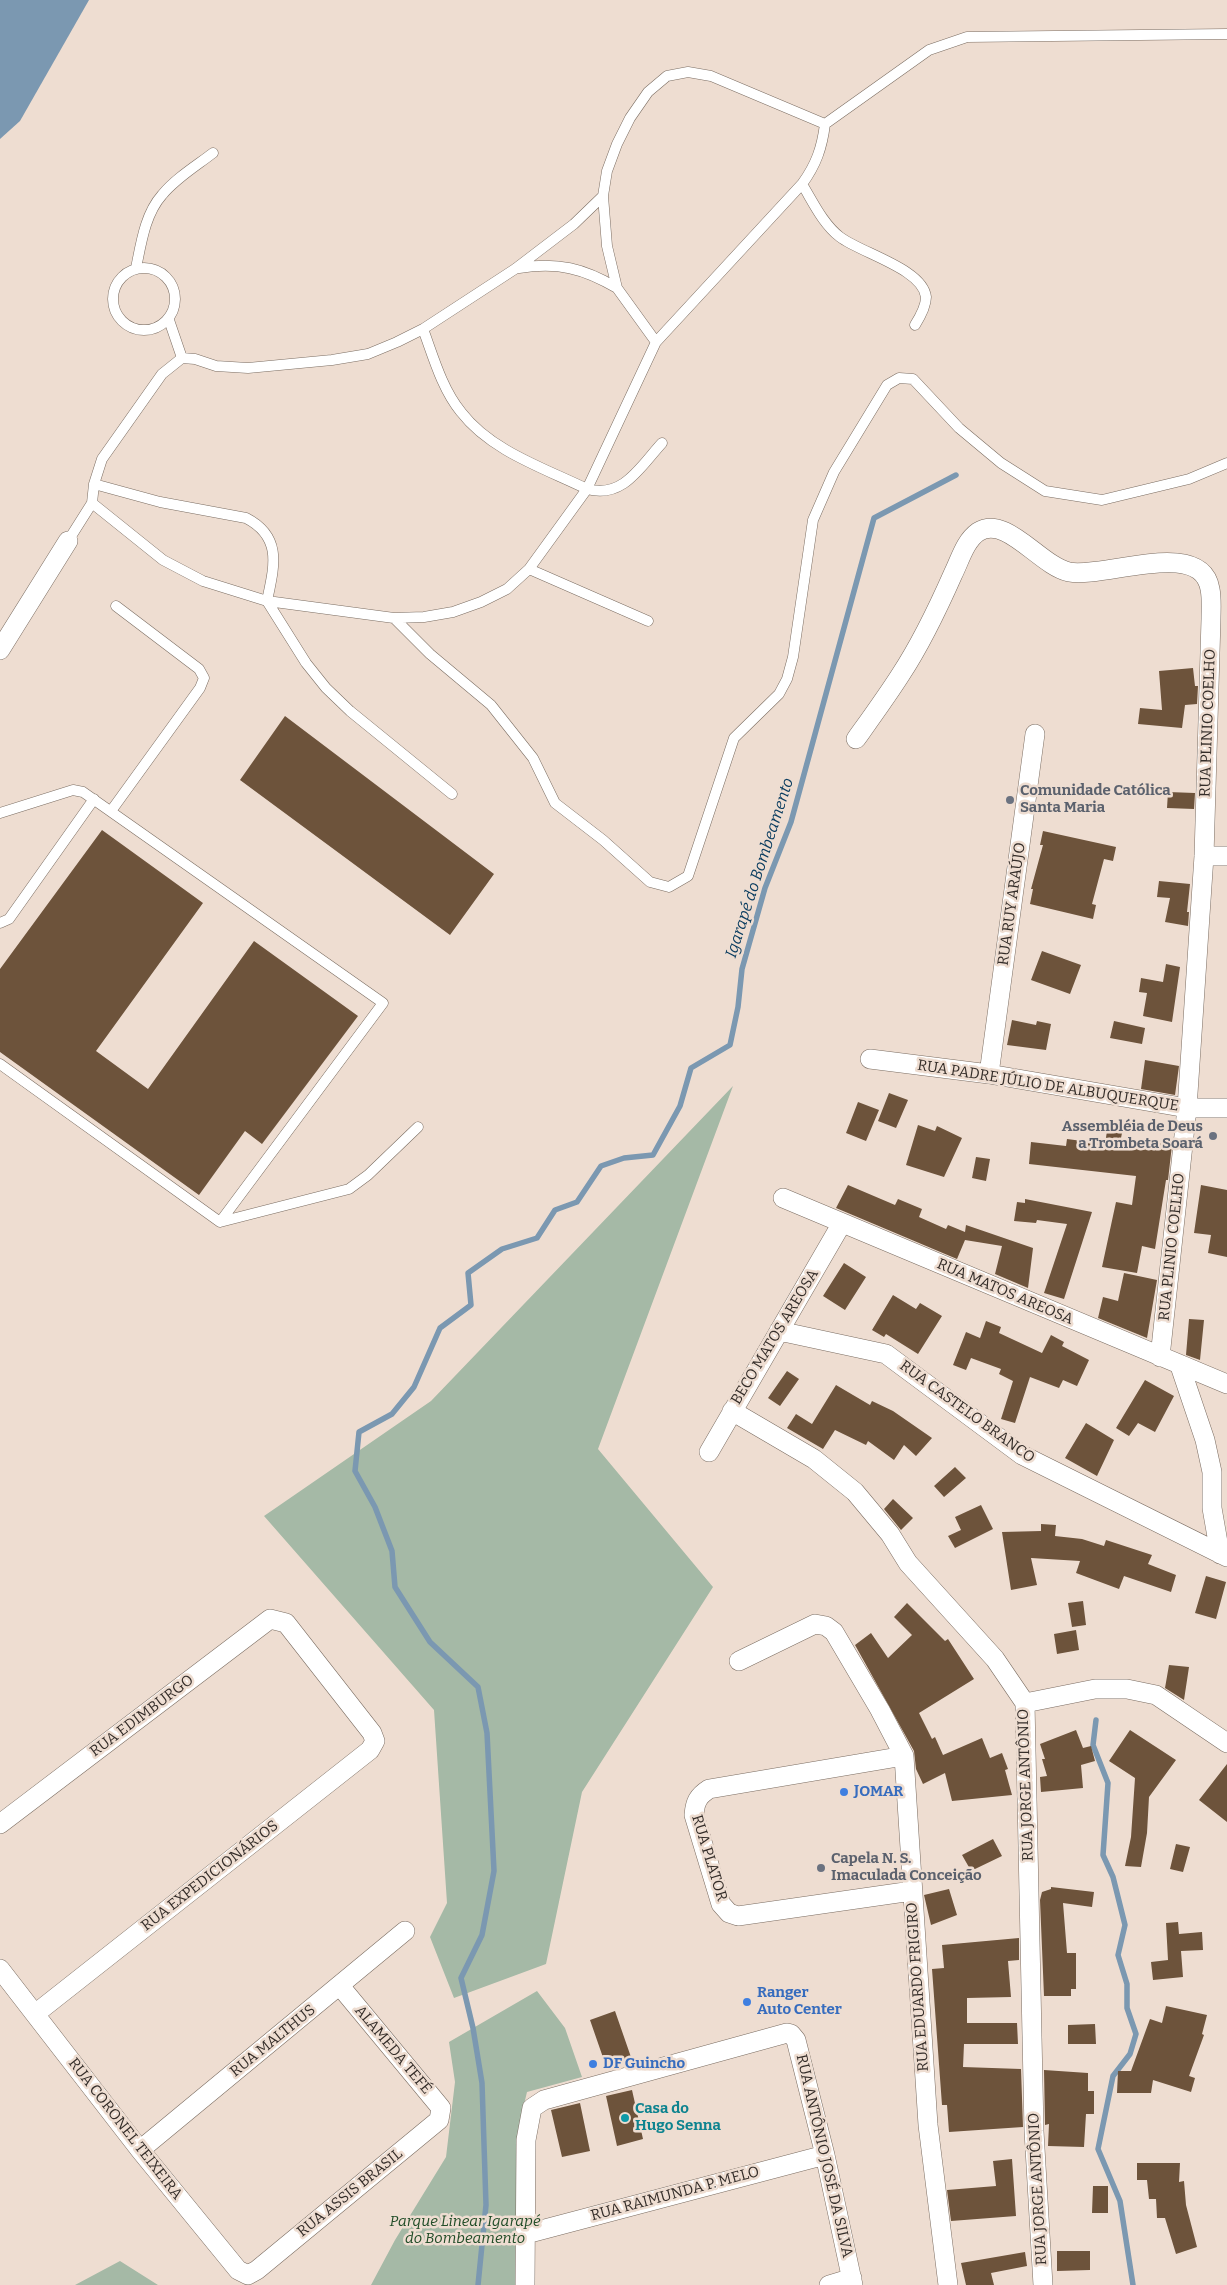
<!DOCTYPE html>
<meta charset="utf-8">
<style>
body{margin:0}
canvas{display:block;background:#eeddd1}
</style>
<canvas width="1227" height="2285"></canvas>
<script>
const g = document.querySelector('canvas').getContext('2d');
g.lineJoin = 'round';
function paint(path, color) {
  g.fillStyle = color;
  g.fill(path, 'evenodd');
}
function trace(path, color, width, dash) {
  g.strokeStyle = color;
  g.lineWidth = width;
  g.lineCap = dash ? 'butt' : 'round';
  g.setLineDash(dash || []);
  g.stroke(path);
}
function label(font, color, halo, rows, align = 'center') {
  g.font = font + ' Bitter,serif';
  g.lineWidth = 5;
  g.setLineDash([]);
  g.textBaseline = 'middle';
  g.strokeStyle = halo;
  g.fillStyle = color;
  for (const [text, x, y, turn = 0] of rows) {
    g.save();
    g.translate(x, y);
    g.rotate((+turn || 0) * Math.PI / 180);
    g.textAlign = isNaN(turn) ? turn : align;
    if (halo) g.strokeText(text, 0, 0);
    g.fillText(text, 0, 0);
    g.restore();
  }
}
paint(new Path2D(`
 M733,1086L598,1449L713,1587L582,1792L546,1964L454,1998L430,1937L447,1903L434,1710L264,1516L431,1401Z
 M537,1991L565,2028L582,2077L527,2092L521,2117L518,2285H371L395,2240L446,2157L455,2082L449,2042Z
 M120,2261L158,2285H75Z`), '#a5b9a6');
paint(new Path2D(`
 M0,0H89L20,121L0,139Z`), '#7b98b1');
trace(new Path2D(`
 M1096,1720L1093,1745L1108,1783L1103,1855L1113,1877L1125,1925L1118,1955L1127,1984V2008L1136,2034L1130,2054L1113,2076L1098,2149L1120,2201L1133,2285
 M478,2285L486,2205L482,2083L473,2028L461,1978L482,1935L494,1871L487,1733L478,1687L430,1642L395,1587L392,1551L375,1507L355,1471L359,1432L392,1414L414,1387L440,1328L471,1305L468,1273L502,1249L537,1238L555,1210L577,1202L601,1166L624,1158L653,1155L680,1106L691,1068L730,1045L738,1007L742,969L765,888L791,822L874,518L956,475`), '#7b98b1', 5.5);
paint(new Path2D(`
 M1193,668L1195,686H1198L1197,704L1185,705L1182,728L1138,724L1140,708L1162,710L1159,671Z
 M285,716L494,874L450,935L240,780Z
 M1168,792L1195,793L1194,809L1167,808Z
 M102,830L203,903L96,1051L148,1089L254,941L358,1016L262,1144L245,1131L199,1195L0,1052V969Z
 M1043,831L1116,847L1113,861L1104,859L1092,904L1096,905L1093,919L1030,904L1033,889H1031L1043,845H1040Z
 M1159,881L1190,884L1187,912H1189L1188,926L1165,922L1170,898L1157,897Z
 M1042,951L1081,965L1070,994L1031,980Z
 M1166,964L1180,967L1172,1022L1143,1016L1147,993L1139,992L1141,978L1163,982Z
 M1012,1020L1036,1025L1037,1021L1051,1024L1046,1050L1007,1045Z
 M1114,1021L1145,1028L1142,1044L1110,1038Z
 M1145,1060L1179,1066L1175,1095L1141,1089Z
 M889,1093L908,1100L896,1128L878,1121Z
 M858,1102L879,1110L866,1141L846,1133Z
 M918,1125L935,1131L937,1126L962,1138L944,1177L906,1165Z
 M1107,1131L1122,1133L1121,1138L1172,1145L1168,1180H1166L1155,1249L1142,1246L1137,1273L1102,1267L1116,1202L1132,1205L1136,1176L1029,1164L1031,1142L1066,1146L1067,1139L1105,1144Z
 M976,1157L990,1159L986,1181L972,1178Z
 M848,1185L895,1205L898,1199L922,1209L919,1217L946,1229L948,1225L965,1232L966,1225L1033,1248L1028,1288L995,1274L1002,1246L965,1240L957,1259L836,1208Z
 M1201,1185L1227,1190V1257L1208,1253L1211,1235L1194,1233Z
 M1025,1199L1092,1212L1064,1299L1044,1293L1067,1224L1037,1220L1036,1223L1014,1221L1017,1202L1025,1203Z
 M844,1263L866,1277L845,1310L823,1296Z
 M1124,1273L1157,1280L1147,1338L1098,1318L1103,1297L1118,1301Z
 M893,1295L916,1309L920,1303L942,1316L918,1354L886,1334L884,1337L872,1330Z
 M1189,1319L1204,1320L1200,1360L1186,1355Z
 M986,1321L1001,1327L999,1333L1042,1353L1051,1335L1064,1342L1062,1346L1089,1360L1077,1386L1063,1380L1059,1388L1030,1377L1015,1423L1001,1419L1013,1381L999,1374L1001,1369L971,1358L966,1370L953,1365L966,1332L980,1338Z
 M787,1371L799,1379L780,1406L768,1398Z
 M1145,1380L1174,1396L1155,1432L1138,1423L1129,1436L1116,1428Z
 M836,1385L870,1405L872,1401L893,1411L932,1438L916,1456L904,1445L894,1460L868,1441L866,1445L835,1430L823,1449L787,1428L796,1414L812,1424Z
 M1086,1423L1114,1440L1097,1476L1065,1458Z
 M955,1467L966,1478L944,1497L934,1486Z
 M893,1499L913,1518L901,1530L884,1509Z
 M981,1505L993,1529L955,1548L948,1536L961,1530L955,1517Z
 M1041,1524L1056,1525L1055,1536L1082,1539L1104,1546L1106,1540L1152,1555L1148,1564L1176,1575L1171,1592L1124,1576L1119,1589L1076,1573L1080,1561L1031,1558L1037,1585L1011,1590L1002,1532L1041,1531Z
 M1206,1576L1226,1582L1216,1619L1195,1613Z
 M1083,1601L1086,1625L1072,1627L1068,1603Z
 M907,1603L945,1641L948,1639L974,1679L919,1713L932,1739L935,1737L943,1755L982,1738L990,1758L1002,1753L1008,1769L1005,1770L1012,1795L952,1801L945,1773L923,1784L916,1769L914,1751L855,1645L871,1633L888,1658L912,1635L894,1617Z
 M1076,1630L1079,1650L1057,1654L1054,1634Z
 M1169,1665L1189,1667L1184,1700L1165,1688Z
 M1076,1730L1083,1748L1091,1746L1095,1761L1081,1765L1083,1788L1041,1792L1040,1777L1047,1776L1042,1759H1045L1040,1744Z
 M1130,1730L1176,1760L1149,1797L1147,1833L1141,1867L1125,1866L1131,1837L1135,1778L1109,1761Z
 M1227,1764V1822L1199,1800Z
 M993,1839L1002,1856L975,1869H970L962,1855Z
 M1176,1844L1190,1847L1183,1872L1170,1869Z
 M1051,1887L1094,1892L1092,1907L1063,1903L1067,1953H1076V1989H1071V1996H1044L1040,1900L1042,1892L1051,1889Z
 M949,1889L957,1915L931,1925L924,1895Z
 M1178,1922L1179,1934L1202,1932L1203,1950L1181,1951L1183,1977L1153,1980L1151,1962L1168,1960L1166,1923Z
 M1019,1938V1960L1008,1961L1011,1997L967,1998V2023H1017L1018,2044H964L963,2067L1021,2069L1023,2127L949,2132L947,2105H942L932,1969L944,1968L942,1945Z
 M1166,2006L1207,2015L1202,2034L1204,2035L1189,2076L1195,2078L1191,2092L1153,2080L1151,2093H1117L1118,2071H1131L1150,2019L1162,2023Z
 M615,2011L632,2060L607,2069L590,2020Z
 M1095,2024L1096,2044H1068V2025Z
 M1044,2070L1088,2073V2091H1094V2114H1086L1084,2147L1048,2146L1049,2124L1045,2125Z
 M632,2090L643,2139L617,2146L606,2096Z
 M580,2103L590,2151L562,2157L551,2110Z
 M1012,2159L1016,2216L951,2221L947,2190L996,2186L993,2161Z
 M1137,2163H1180L1179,2182L1184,2181L1186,2205L1197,2247L1176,2254L1165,2218H1157L1156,2199H1149L1147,2180H1137Z
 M1093,2186H1108V2213H1092Z
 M1057,2251H1090V2270L1057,2271Z
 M1025,2252L1027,2266L991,2273L994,2285H966L961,2263Z`), '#6d533b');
const lane = new Path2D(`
 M802,184C813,202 823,224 840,237C861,253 923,269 926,297C926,307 920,317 915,325
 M603,196L607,246L617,288L656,342
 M113 299a31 31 0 1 1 62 0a31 31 0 1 1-62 0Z
 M136,268C141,244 145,214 162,195C176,178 196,166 213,153
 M519,268C558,262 583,268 617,288
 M169,320L182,358
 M423,329C433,356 442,389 461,412C491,451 544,468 587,489C623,499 640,467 662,443
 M94,484L160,502L246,518C283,537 274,567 267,601L306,663L326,688L350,711L452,794
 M92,503L94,484L102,459L162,374L182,358L195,359L216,366L248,368L332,360L368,354L397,342L423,329L515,269L574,224L603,196L607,171L617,144L630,118L648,92L667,76L688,72L711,76L825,124
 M68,541L92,503L163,560L203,581L267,601L394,618L424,617L453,612L481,602L507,589L529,569L587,489L656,342L802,184C816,165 822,148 825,124L929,50L967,37L1227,34
 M529,569L648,621
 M394,618L430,654L491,705L533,758L555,803L603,840L650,882L669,887L688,876L734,738L779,694L787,679L793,657L813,520L834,472L887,385L899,378L913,379L959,428L1001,463L1045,491L1102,500L1189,479L1227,463
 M111,811L200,688L204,678L199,669L116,606
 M0,813L73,790L83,792L383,1003L220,1222L0,1064
 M0,923L9,919L94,799
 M220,1222L349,1189L368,1175L418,1127`);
const street = new Path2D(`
 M0,650L68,541
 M856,739C871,718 887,696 901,674C922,642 938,608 953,574C960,560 965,541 978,532C1006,514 1039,565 1069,572C1104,579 1201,537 1210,589C1212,599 1211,609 1211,619L1204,856L1187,1108L1160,1357
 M1204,856H1227
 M870,1059L989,1074L1187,1108H1227
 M989,1074L1035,734
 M783,1198L1227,1384
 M779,1331L886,1354L1022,1455L1227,1557
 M1180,1366L1205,1440L1212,1472V1508L1220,1554
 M732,1411L814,1459L855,1492L890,1534L908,1563L995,1659L1025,1703L1034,2131L1043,2285
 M709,1452L842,1223
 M739,1661L815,1624L826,1626L834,1632L880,1710L904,1756L928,2125L948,2285
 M1025,1703L1095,1689H1127L1156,1695L1227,1743
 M904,1756L709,1789C698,1796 695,1802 694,1815L721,1904L729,1913L738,1916L912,1891
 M0,1824L270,1619L286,1623L372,1733L375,1741L370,1750L35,2014
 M0,1969L140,2150L238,2270L248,2275L257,2270L439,2120L441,2108L340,1986
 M140,2150L405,1931
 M526,2234L825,2155
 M525,2285L526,2140L532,2108L544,2100L787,2033L791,2034L796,2040L825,2155L853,2285
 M829,2285L852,2278`);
trace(lane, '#7b6d62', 11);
trace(street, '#7b6d62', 20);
trace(lane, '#fff', 10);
trace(street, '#fff', 19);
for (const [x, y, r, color] of [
 [1010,800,5,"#6b7280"],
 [1213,1136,5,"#6b7280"],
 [844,1792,5,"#3f7fe0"],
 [821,1868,5,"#6b7280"],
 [747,2002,5,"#3f7fe0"],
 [593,2064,5,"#3f7fe0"],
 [625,2118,5,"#0f9aa8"]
]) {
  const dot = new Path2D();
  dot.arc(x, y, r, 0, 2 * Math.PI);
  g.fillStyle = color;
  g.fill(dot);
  trace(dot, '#eeddd1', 2);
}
label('15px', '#342d29', '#eeddd1', [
 ["RUA PLINIO COELHO",1208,723,-88],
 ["RUA RUY ARAÚJO",1012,904,-82],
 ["RUA PADRE JÚLIO DE ALBUQUERQUE",1048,1086,9],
 ["RUA PLINIO COELHO",1172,1247,-84],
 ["RUA MATOS AREOSA",1005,1292,23],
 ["BECO MATOS AREOSA",775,1337,-59],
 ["RUA CASTELO BRANCO",967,1412,36],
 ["RUA EDIMBURGO",142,1716,-37],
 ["RUA JORGE ANTÔNIO",1026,1785,-92],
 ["RUA PLATOR",709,1858,73],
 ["RUA EXPEDICIONÁRIOS",210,1876,-38],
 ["RUA EDUARDO FRIGIRO",918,1987,-94],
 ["RUA MALTHUS",273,2041,-39],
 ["ALAMEDA TEFÉ",393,2050,50],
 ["RUA CORONEL TEIXEIRA",125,2129,52],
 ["RUA ANTÔNIO JOSÉ DA SILVA",824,2156,77],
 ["RUA JORGE ANTÔNIO",1038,2189,-93],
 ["RUA ASSIS BRASIL",350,2193,-39],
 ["RUA RAIMUNDA P. MELO",675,2194,-15]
]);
label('bold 15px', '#5b616d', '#eeddd1', [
 ["Comunidade Católica",1020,791],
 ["Santa Maria",1020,808],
 ["Assembléia de Deus",1203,1127,"right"],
 ["a Trombeta Soará",1203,1144,"right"],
 ["Capela N. S.",831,1859],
 ["Imaculada Conceição",831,1876]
], 'left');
label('bold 15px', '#366cbe', '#eeddd1', [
 ["JOMAR",854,1792],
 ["Ranger",757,1993],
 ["Auto Center",757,2010],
 ["DF Guincho",603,2064]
], 'left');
label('bold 15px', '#0d838f', '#eeddd1', [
 ["Casa do",635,2109],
 ["Hugo Senna",635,2126]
], 'left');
label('italic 15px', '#204c27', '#eeddd1', [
 ["Parque Linear Igarapé",465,2222],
 ["do Bombeamento",465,2239]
]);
label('italic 16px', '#0b3d60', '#eeddd1', [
 ["Igarapé do Bombeamento",760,868,-72]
]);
</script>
